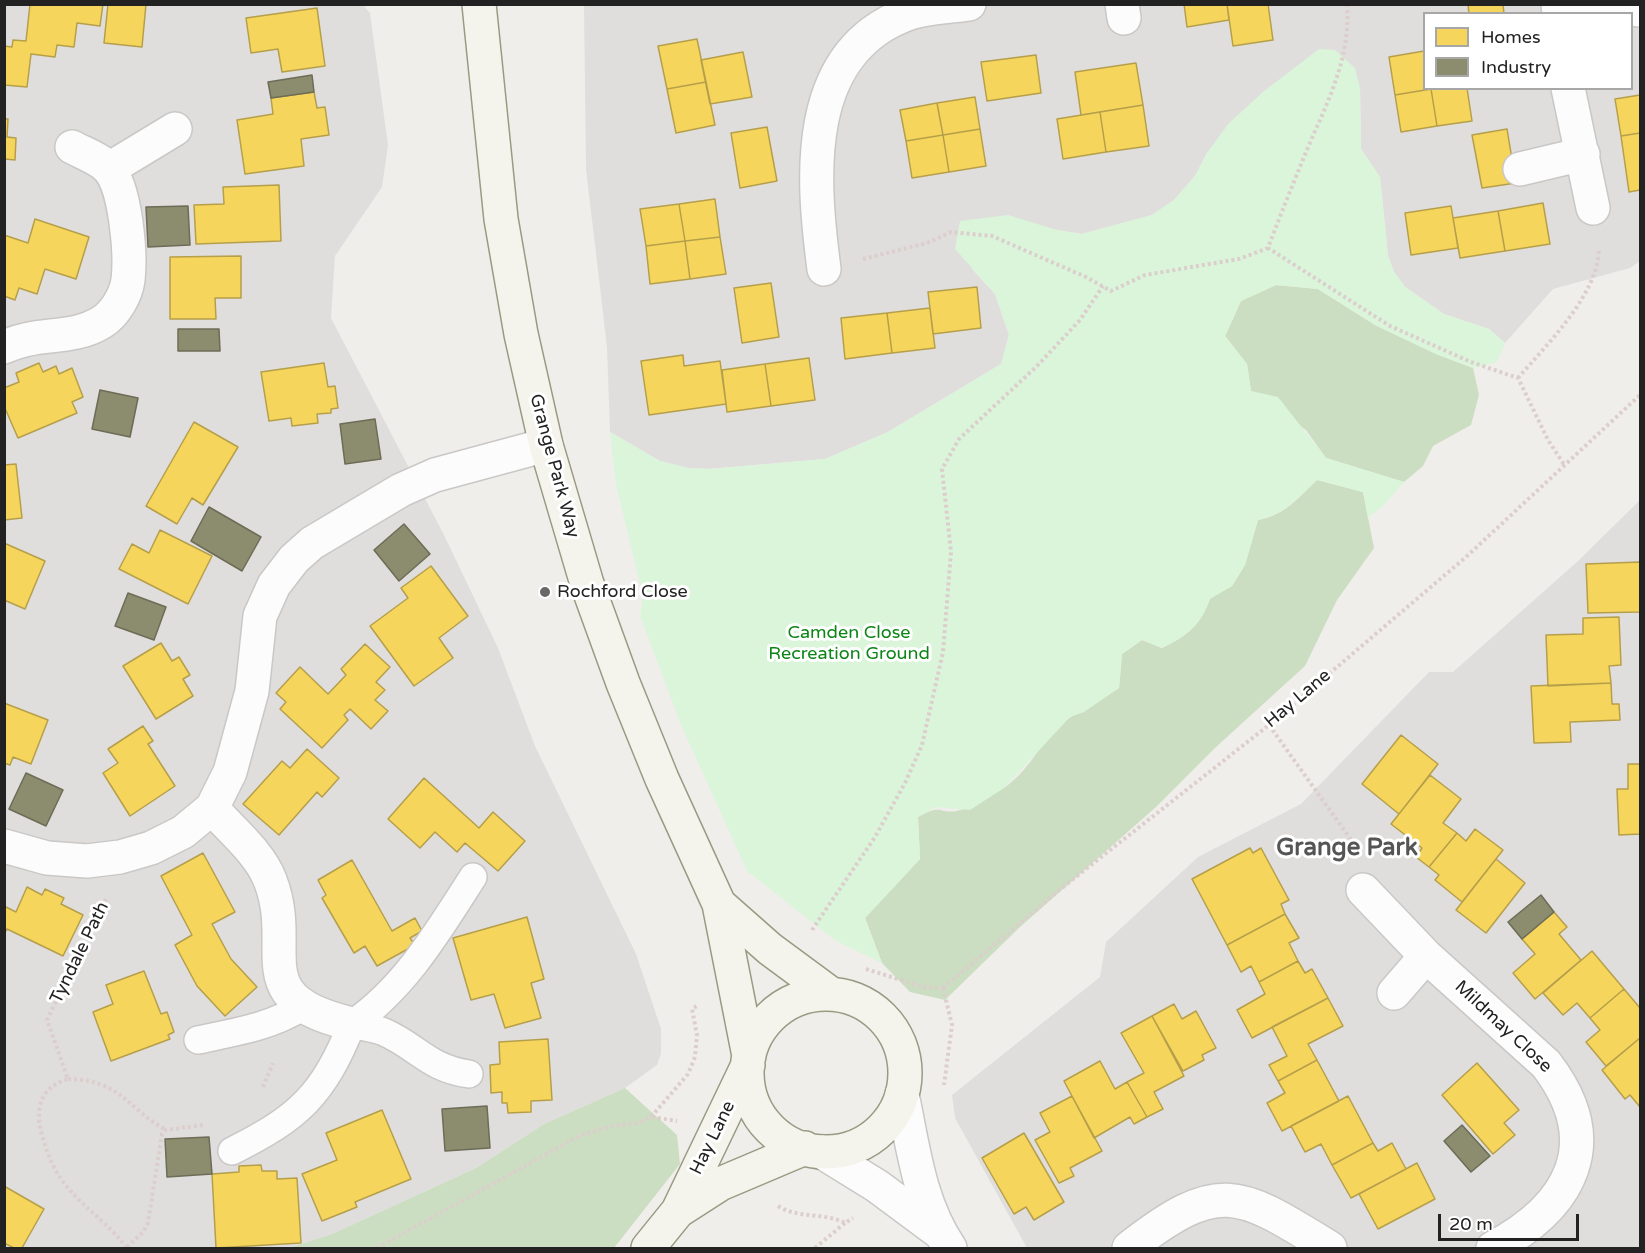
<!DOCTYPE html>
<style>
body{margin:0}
#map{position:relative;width:1645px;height:1253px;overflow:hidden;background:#f0eeeb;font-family:"Varela Round",sans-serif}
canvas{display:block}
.frame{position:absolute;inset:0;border:6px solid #222;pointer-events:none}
.legend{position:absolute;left:1423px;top:12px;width:210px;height:78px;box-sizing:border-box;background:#fff;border:2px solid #a7a7a7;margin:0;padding:8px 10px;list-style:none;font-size:18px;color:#222}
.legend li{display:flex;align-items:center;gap:12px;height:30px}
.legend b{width:30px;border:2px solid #a7a7a7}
.scale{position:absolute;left:1438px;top:1214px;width:141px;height:27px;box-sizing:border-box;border:3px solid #222;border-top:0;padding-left:8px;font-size:18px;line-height:21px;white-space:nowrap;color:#222;-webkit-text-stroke:4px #fff;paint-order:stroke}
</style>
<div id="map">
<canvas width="1645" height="1253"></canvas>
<div class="frame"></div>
<ul class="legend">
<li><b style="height:16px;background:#f6d55c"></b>Homes</li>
<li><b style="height:16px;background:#8c8c6e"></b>Industry</li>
</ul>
<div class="scale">20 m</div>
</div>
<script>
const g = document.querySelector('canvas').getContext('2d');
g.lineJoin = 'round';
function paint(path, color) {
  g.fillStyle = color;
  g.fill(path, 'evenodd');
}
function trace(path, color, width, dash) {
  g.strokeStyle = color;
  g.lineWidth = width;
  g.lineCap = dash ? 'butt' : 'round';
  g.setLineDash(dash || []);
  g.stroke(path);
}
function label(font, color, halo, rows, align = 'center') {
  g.font = font + ' "Varela Round",sans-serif';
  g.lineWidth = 6;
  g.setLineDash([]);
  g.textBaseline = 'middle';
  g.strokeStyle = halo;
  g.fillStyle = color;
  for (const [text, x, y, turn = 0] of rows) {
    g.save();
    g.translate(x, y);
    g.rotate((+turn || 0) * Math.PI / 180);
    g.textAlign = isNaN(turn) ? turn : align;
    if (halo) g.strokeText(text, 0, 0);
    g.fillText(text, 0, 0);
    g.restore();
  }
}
paint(new Path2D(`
 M5,5H363L370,13L388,145L382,187L335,256L331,318L445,537L498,648L535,746L636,954L661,1029V1054L657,1065L625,1088L544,1124L476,1168L332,1234L289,1248H5Z
 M584,5H1640V261L1630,268L1553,289L1505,343L1489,329L1444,314L1405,287L1394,272L1388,256L1380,177L1361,149L1360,88L1289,73L1263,92L1207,153L1195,176L1174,200L1152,215L1082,234L1057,230L972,269L995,294L1009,335L1001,364L888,432L825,459L709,469L688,468L660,461L610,432L607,347L586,169ZM1424,14H1632V88H1424Z
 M1640,500V1248H1027L955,1118L952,1095L1100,977L1106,942L1198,857L1301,804L1429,672H1453L1578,561Z`), '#dfdedc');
paint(new Path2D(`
 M1276,285L1318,289L1375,325L1436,354L1473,368L1479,395L1471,425L1433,446L1423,466L1404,482L1326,458L1306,430L1251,391L1247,364L1225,336L1241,301Z
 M1317,480L1363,492L1374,548L1337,600L1305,666L1216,747L1156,807L1020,927L945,1000L910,992L882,963L865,918L920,859L918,817C943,803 937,814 957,811C970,808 990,796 1002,789C1024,776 1038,749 1054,731C1067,716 1101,700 1119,688L1122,654L1142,640L1162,648C1187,636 1201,625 1210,598L1232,586L1245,565L1258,520C1284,516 1298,498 1317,480Z
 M625,1088L677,1135L680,1164L614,1248H289L332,1234L476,1168L544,1124Z`), '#cbdec1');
paint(new Path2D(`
 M1319,49L1335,50L1355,68L1360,88L1361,149L1380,177L1388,256L1394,272L1405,287L1444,314L1489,329L1505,343L1497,362L1473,368L1436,354L1375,325L1318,289L1276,285L1241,301L1225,336L1247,364L1251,391L1278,397L1326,458L1404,482L1385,504L1368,518L1363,492L1317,480C1298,498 1284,515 1258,520L1245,565L1232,586L1210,599C1201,625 1187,636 1162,648L1142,640L1122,654L1119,688L1084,712L1070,717L1004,788L970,810L936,807L918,817L920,859L865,918L882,963L836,941L747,871L681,725L640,616L643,596L616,485L610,432L660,461L688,468L709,469L825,459L888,432L1001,364L1009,335L995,294L955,249L960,221L1008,215L1057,230L1082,234L1152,215L1174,200L1195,176L1207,153L1228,124L1263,92Z`), '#daf5da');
const homes = new Path2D(`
 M30,4H103L100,26L77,23L74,47L57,45L55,57L31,54L27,87L4,85V46L12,47L13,40L26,41Z
 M108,4H146L142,47L104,43Z
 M1184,4H1227L1229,20L1187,27Z
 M1227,4H1268L1273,40L1233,46Z
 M1468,4H1503L1504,14H1469Z
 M317,8L325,66L282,72L278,49L251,53L246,18Z
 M697,39L706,82L667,89L658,46Z
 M1424,51V88L1431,89L1395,95L1389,57Z
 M743,52L752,97L710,104L701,60Z
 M1036,55L1041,93L987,101L981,62Z
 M1136,63L1143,105L1081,115L1075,72Z
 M706,82L715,125L676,133L667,89Z
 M1467,88L1472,121L1437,126L1431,89Z
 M1431,89L1437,126L1401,132L1395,95Z
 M314,92L317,108L325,107L329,135L301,139L304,166L245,174L237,120L273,114L271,98Z
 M1640,95V133L1621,136L1615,99Z
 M975,97L980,129L943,135L937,103Z
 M937,103L943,135L906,141L900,110Z
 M1143,105L1149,146L1106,152L1100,112Z
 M1100,112L1106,152L1063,159L1057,119Z
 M4,119H8L7,137L16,138L15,160L5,159L4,165Z
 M767,127L777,181L740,188L731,133Z
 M980,129L986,166L949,172L943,135Z
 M1507,129L1516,183L1482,188L1472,135Z
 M1640,133V190L1629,192L1621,136Z
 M943,135L949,172L912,178L906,141Z
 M279,185L281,241L196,244L194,205L224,204L223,187Z
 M715,199L720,237L685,241L679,204Z
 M1543,203L1550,244L1505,251L1498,211Z
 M679,204L685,241L646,246L640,209Z
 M1451,206L1458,248L1411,255L1405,213Z
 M1498,211L1505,251L1460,258L1453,218Z
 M35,219L89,237L76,279L45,269L37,294L19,288L15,300L4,296V235L28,243Z
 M720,237L726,274L690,279L685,241Z
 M685,241L690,279L650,284L646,246Z
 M241,256V298H215L216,319H170V257Z
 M771,283L779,337L742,343L734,288Z
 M977,287L981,328L933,334L928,292Z
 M930,308L935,348L892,353L887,313Z
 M887,313L892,353L845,359L841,318Z
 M683,355L684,366L720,361L726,404L649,415L641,361Z
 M809,358L815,400L771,406L765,364Z
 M39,363L43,372L56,366L59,374L72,368L83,397L72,402L77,413L18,438L4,406V388L19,382L16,373Z
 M324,363L328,387L335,386L338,408L331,409V413L317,414L318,423L292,426L291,418L269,421L261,372Z
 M765,364L771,406L727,412L722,370Z
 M194,422L238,447L203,505L192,498L177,524L146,506Z
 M16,464L22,518L4,520V465Z
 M160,530L212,556L188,604L119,569L132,544L149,553Z
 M4,543L45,561L25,609L4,600Z
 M1640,562V612L1588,613L1586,564Z
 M431,566L468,616L439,638L453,658L414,686L370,626L408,598L401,588Z
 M1619,617L1621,665L1609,666L1611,683L1548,686L1546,635L1583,634V618Z
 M161,643L172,661L179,657L190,675L183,679L193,696L156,719L123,666Z
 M365,644L390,667L376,682L385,690L375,700L388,711L371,729L350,709L344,715L348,720L322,748L280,709L286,702L276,693L300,667L328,694L346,675L341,669Z
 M1611,683L1612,704H1619L1620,720L1570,722L1571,742L1534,743L1531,686Z
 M4,703L48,720L31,764L13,757L10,765L4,763Z
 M143,726L153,741L148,744L175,786L130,816L103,773L118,763L108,749Z
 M1401,735L1438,764L1399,814L1362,784Z
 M307,749L339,778L322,797L317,792L279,835L243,804L282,761L290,768Z
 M1628,764H1640V834L1619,835L1617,789H1628Z
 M1430,775L1461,799L1443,823L1457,833L1429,867L1416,857L1422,848L1391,824Z
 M424,778L479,828L493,812L525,841L498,871L465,843L457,852L435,832L420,848L388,819Z
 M1475,829L1503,850L1462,902L1435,880L1439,875L1429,867L1457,833L1466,841Z
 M1250,848L1253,853L1261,848L1289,900L1281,904L1285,914L1227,945L1192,879Z
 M203,853L235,912L212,924L231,959L257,987L225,1016L197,986L175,945L192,935L161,876Z
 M1496,859L1525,883L1486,933L1456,910Z
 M352,860L392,931L415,918L422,931L410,938L415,945L377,966L365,946L354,953L322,898L326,895L318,880Z
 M27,887L42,895L45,889L64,898L61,904L83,915L63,956L7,929L4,934V906L16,912Z
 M1554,912L1567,927L1559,934L1581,960L1535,999L1513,973L1535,954L1522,939Z
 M1285,914L1299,938L1289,943L1298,961L1259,982L1251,966L1241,972L1227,945Z
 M527,917L544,979L531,983L541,1018L505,1028L494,994L471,1000L453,938Z
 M1592,951L1624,989L1590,1018L1577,1003L1563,1015L1543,993Z
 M1298,961L1305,973L1312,969L1328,998L1252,1038L1237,1010L1265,994L1259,982Z
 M144,971L161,1014L167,1012L174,1032L168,1035L170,1039L111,1061L93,1012L113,1004L106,985Z
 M1624,989L1640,1008V1038L1606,1066L1586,1042L1600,1030L1590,1018Z
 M1328,998L1343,1026L1308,1044L1317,1060L1278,1081L1269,1065L1287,1056L1272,1027Z
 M1174,1004L1182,1019L1196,1011L1216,1048L1202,1055L1204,1060L1183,1071L1152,1016Z
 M1152,1016L1184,1076L1154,1092L1163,1109L1147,1117L1127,1082L1144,1073L1121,1033Z
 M1640,1038V1107L1630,1095L1625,1099L1602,1070Z
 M548,1039L552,1100L531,1101V1112L508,1113L507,1103H502V1092L491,1093L490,1065L500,1064L499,1042Z
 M1317,1060L1339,1101L1282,1131L1267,1103L1285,1093L1278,1081Z
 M1100,1061L1115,1089L1127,1082L1147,1117L1134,1124L1130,1117L1094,1138L1064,1081Z
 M1477,1063L1519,1110L1504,1123L1515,1135L1493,1154L1442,1095Z
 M1072,1096L1102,1151L1070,1168L1074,1176L1059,1183L1035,1140L1050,1132L1040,1113Z
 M1348,1096L1373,1143L1332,1165L1321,1144L1305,1152L1291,1126Z
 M382,1110L411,1179L355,1202L357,1207L322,1221L302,1174L337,1160L326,1133Z
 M1024,1133L1064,1202L1034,1220L1026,1207L1014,1214L982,1158Z
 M1373,1143L1378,1151L1392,1143L1406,1169L1351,1198L1332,1165Z
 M1417,1163L1435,1199L1378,1229L1359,1194Z
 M261,1165L262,1171H277V1179L297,1178L301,1243L216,1248L212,1174L239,1172V1166Z
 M4,1186L44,1209L22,1248H14L4,1243Z`);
paint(homes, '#f6d55c');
trace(homes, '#b69f4b', 1.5);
const industry = new Path2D(`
 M312,75L314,92L271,98L268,82Z
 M188,206L190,245L148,247L146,207Z
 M178,329H219L220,351H178Z
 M100,390L138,398L130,437L92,429Z
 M375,419L381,459L345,464L340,424Z
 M209,507L261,537L242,571L191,541Z
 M404,524L430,554L399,581L374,550Z
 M128,593L166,607L154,640L115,626Z
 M26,773L63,790L46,826L9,809Z
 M1541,895L1554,912L1522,939L1508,922Z
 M487,1106L490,1148L445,1151L442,1109Z
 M1462,1125L1490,1156L1471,1172L1444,1141Z
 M209,1137L212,1174L167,1177L165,1139Z`);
paint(industry, '#8c8c6e');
trace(industry, '#6c6c57', 1.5);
const lane = new Path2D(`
 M352,1024C405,988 439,930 473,877
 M198,1040C235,1032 270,1027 302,1007
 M232,1151C300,1117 323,1095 352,1024C362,1027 375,1028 384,1032C418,1047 428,1068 469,1074`);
const street = new Path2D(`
 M1122,4L1124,18
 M1558,4L1559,14
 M1588,4L1640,10
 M1568,88L1593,208
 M109,169L175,129
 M1520,169L1583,154
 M824,269C812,178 801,51 910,13C928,7 950,7 969,4
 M4,347C37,331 72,341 102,322C115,314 126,295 128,280C131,255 126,187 108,168C100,159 83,153 72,147
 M212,808C231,830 259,852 270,880C298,951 241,998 352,1024
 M4,846L47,858L87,861L120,857L151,848L183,832L212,808L230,772L252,691L260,616L274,585L294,559L312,543L401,490L435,475L546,445
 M1363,890L1426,956L1546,1064C1606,1142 1572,1206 1493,1248
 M1394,993L1426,956
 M902,1094C913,1146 919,1203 950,1248
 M822,1152L877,1186L939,1232
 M1129,1248C1220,1177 1239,1192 1330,1248`);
const secondary = new Path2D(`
 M479,4L501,219L521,334L546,445L587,584L623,683L662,779L719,904L749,1056
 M719,904L770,949L831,994
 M747 1073a79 79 0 1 1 158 0a79 79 0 1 1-158 0Z
 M678,1211L720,1184L805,1148
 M648,1248L678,1211L748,1065`);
trace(lane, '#c9c8c7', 30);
trace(street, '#c9c8c7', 36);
trace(secondary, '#999a82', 36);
trace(new Path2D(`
 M1347,4C1351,56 1329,99 1309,145C1295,179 1281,213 1268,248L1390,326L1471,362L1518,378L1548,440L1565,466
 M863,259L927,243L951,232L992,236L1086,277L1111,291L1145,275L1239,259L1268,248
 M1518,378C1547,344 1598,295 1599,249
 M1269,725L1359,851
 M106,899L47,1020L68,1079C51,1084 41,1094 39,1111C38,1124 42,1136 46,1148C62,1198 99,1211 127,1248
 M812,930L875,837L905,783L922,745L943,652L951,552L942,469L959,439L1037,366L1080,320L1103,286
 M866,969L923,987L943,988
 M943,988L1058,891L1269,725L1466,557L1640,395
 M943,988L952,1025L944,1085
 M68,1079C122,1080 126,1108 166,1130
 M263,1087L273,1063
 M652,1117L677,1121
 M778,1206C798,1219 823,1212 845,1223L853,1218
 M127,1247L143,1232L148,1223L162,1134L166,1130L203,1125
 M377,1248L581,1135L612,1126L638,1123L651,1117L688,1074L695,1057L697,1035L692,1009L697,1006
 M815,1248L845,1223`), '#dccecd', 4, [3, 3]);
trace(lane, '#fdfcfc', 27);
trace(street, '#fdfcfc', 33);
trace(secondary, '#f4f4ed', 33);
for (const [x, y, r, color] of [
 [545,592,6,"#6a6968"]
]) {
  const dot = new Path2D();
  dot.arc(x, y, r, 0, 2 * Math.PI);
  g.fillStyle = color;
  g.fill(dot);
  trace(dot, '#fff', 2);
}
label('18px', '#222', '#fff', [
 ["Grange Park Way",554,466,75],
 ["Hay Lane",1298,699,-40],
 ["Tyndale Path",80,953,-64],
 ["Mildmay Close",1503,1027,43],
 ["Hay Lane",713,1138,-64]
]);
label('18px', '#222', '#fff', [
 ["Rochford Close",557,592]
], 'left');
label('18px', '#0c8416', '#fff', [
 ["Camden Close",849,633],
 ["Recreation Ground",849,654]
]);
label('bold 24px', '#555', '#fff', [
 ["Grange Park",1347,849]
]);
</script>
